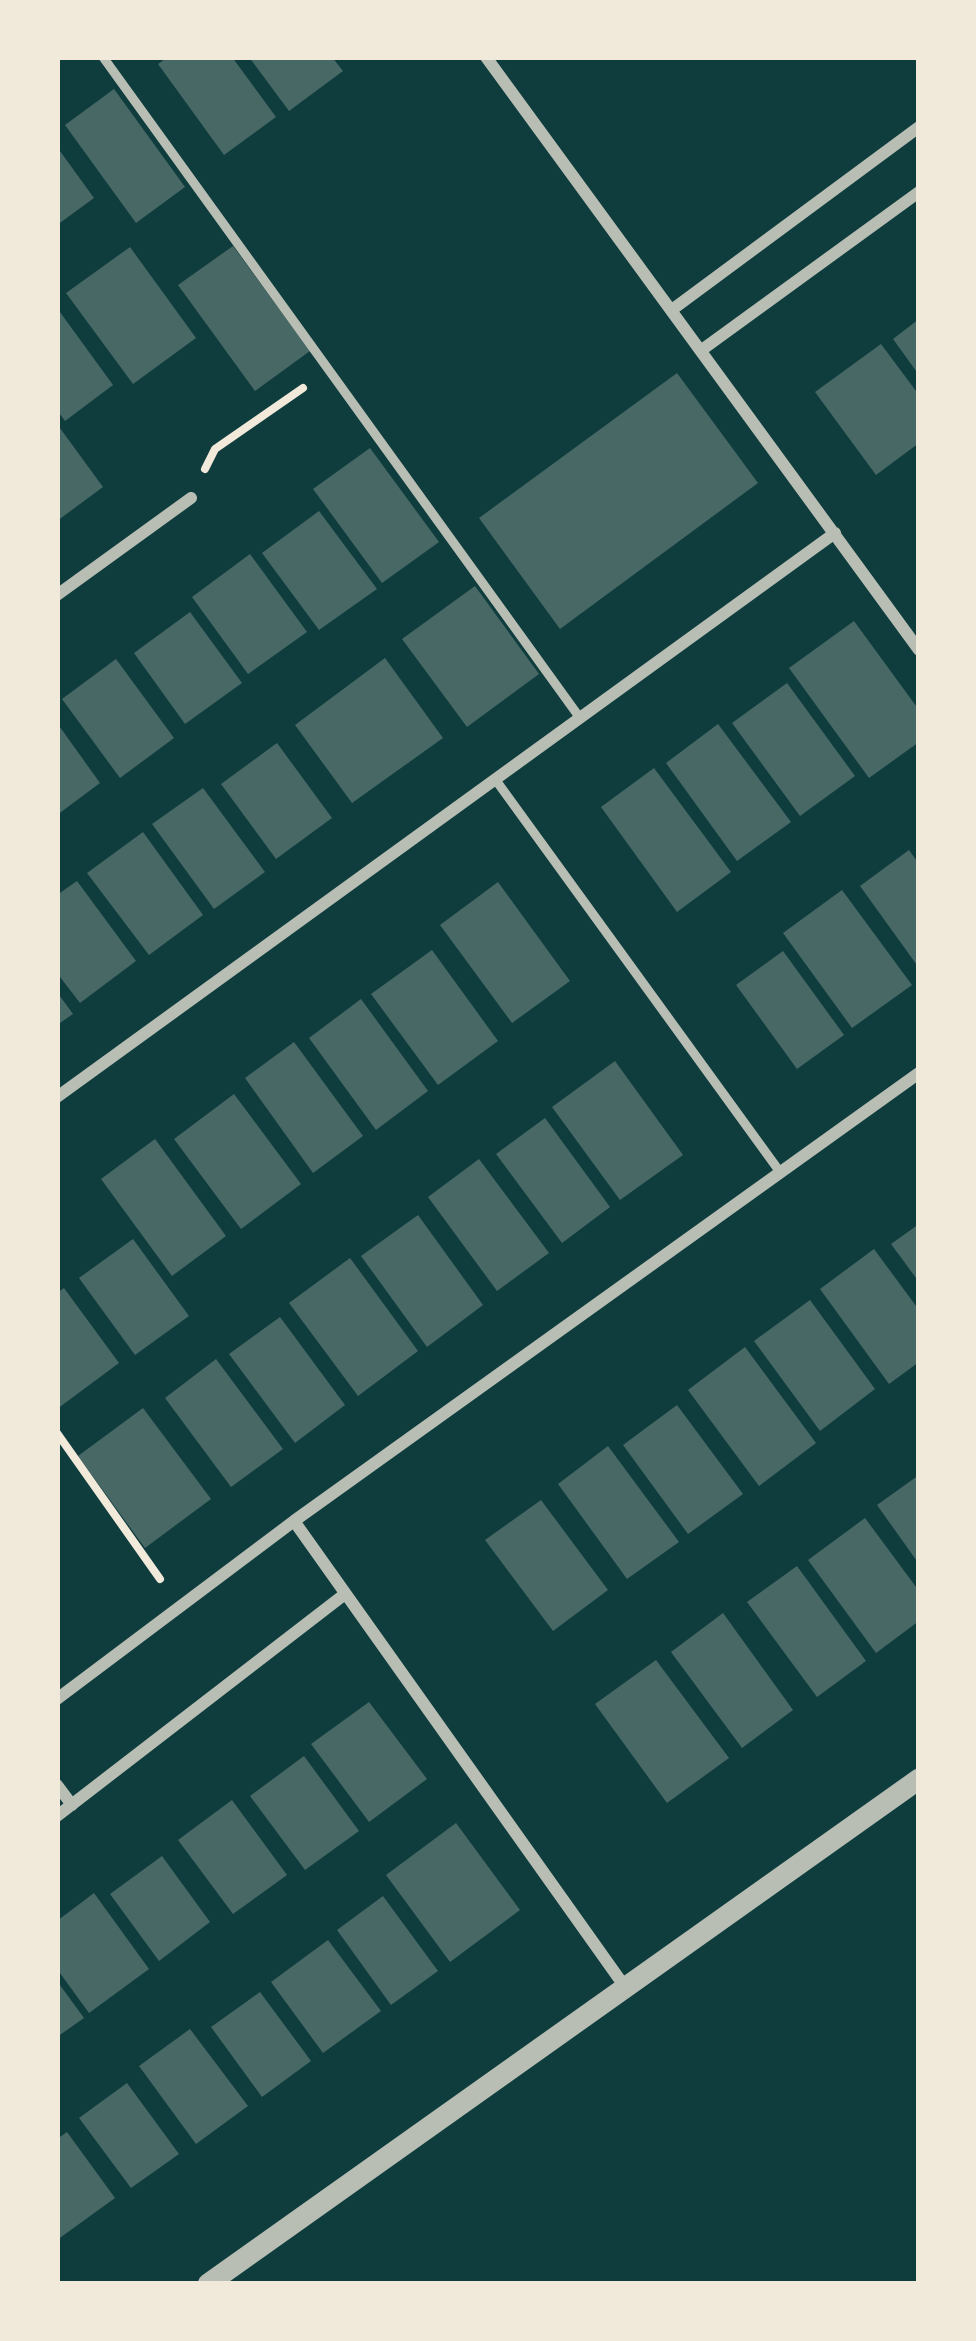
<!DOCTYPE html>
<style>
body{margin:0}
#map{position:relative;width:976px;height:2341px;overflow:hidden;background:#0f3d3e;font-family:"Archivo Narrow",sans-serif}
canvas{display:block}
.frame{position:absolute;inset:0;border:60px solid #f1e9da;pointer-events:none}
</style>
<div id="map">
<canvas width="976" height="2341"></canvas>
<div class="frame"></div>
</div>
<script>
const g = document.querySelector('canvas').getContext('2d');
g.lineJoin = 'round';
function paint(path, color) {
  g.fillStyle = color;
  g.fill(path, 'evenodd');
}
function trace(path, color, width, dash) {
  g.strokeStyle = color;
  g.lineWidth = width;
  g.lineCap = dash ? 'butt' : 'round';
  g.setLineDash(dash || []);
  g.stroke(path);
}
paint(new Path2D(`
 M168,57H232L276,117L224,155L158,64Z
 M249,57H332L343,71L289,111Z
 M114,89L185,187L136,223L65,125Z
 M57,147L94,198L57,225Z
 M233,246L310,351L255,391L178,285Z
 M130,247L196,338L133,384L66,293Z
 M57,308L113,385L65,421L57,410Z
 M919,319V375L893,339Z
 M881,344L919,395V443L876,475L815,392Z
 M677,373L758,483L560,629L479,518Z
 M57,424L103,487L57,521Z
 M370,448L439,542L382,583L313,489Z
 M319,511L377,589L319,630L262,553Z
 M250,554L307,632L248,674L192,597Z
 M475,586L539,674L467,727L402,639Z
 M190,612L242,683L185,724L134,653Z
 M854,621L919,710V742L869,778L789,668Z
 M385,658L443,738L352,803L295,725Z
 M116,659L174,738L120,778L62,699Z
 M787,683L855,776L800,816L732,723Z
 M57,723L100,783L57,815Z
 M718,724L791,822L737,861L666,763Z
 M277,743L332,818L276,859L221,784Z
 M654,768L731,872L677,912L601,807Z
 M203,788L265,872L214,909L152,824Z
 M143,832L203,915L149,955L87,873Z
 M909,850L919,864V968L860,886Z
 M77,881L136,961L80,1003L57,973V895Z
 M498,882L570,981L512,1023L440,925Z
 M842,890L912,985L852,1028L783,933Z
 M432,950L498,1041L438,1085L371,994Z
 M783,951L844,1035L797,1069L736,985Z
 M57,992L73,1014L57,1025Z
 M361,999L428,1091L376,1130L309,1038Z
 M294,1042L363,1136L313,1173L245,1078Z
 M615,1061L683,1155L620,1200L552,1107Z
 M234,1094L301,1184L241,1229L174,1139Z
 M545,1118L610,1207L562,1243L496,1154Z
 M155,1139L226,1236L172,1276L101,1179Z
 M479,1159L549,1253L497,1291L428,1197Z
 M418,1215L483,1305L427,1347L361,1256Z
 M919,1224V1282L891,1244Z
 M133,1239L189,1316L135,1355L79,1278Z
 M874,1249L919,1310V1362L889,1384L820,1289Z
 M350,1258L418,1351L358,1396L289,1303Z
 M64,1288L119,1363L57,1409V1293Z
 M810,1300L875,1389L820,1431L754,1341Z
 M280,1317L345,1405L295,1443L229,1354Z
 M745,1347L816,1443L759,1486L688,1390Z
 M216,1359L283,1449L231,1487L165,1398Z
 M677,1405L743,1494L688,1534L623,1445Z
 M143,1408L211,1499L145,1548L78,1456Z
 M608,1446L679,1542L627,1579L558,1484Z
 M919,1475V1564L877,1505Z
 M541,1500L608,1590L553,1631L485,1540Z
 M865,1518L919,1591V1621L876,1653L808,1560Z
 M797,1566L866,1661L817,1697L747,1602Z
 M723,1613L793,1710L742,1748L671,1652Z
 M656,1660L729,1758L667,1803L595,1704Z
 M369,1702L427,1779L369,1822L311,1744Z
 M304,1756L359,1831L305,1870L250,1796Z
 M232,1800L287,1875L233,1914L178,1840Z
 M456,1823L520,1910L450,1962L386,1875Z
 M162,1856L210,1922L159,1961L110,1894Z
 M94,1893L149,1969L89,2013L57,1969V1921Z
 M383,1896L438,1971L391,2005L337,1930Z
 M328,1940L381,2011L323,2053L271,1982Z
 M57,1981L84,2018L57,2037Z
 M260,1992L311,2061L262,2097L211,2027Z
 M190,2029L248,2106L196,2144L139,2066Z
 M127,2083L179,2154L131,2188L79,2118Z
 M67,2132L115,2198L57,2240V2139Z`), '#486865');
trace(new Path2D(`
 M205,469L215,449L303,388
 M57,1433L160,1579`), '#f1e9da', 8);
trace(new Path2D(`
 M103,57L580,718
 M495,779L780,1172`), '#b8beb3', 9);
trace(new Path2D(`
 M486,57L919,650
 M673,309L919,127
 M703,349L919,192
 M57,595L191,498
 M57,1097L835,533
 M294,1521L625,1987
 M57,1699L294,1521L919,1073
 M57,1785L72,1805
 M57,1816L345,1594`), '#b8beb3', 12);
trace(new Path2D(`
 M208,2284L919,1779`), '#b8beb3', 21);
</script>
